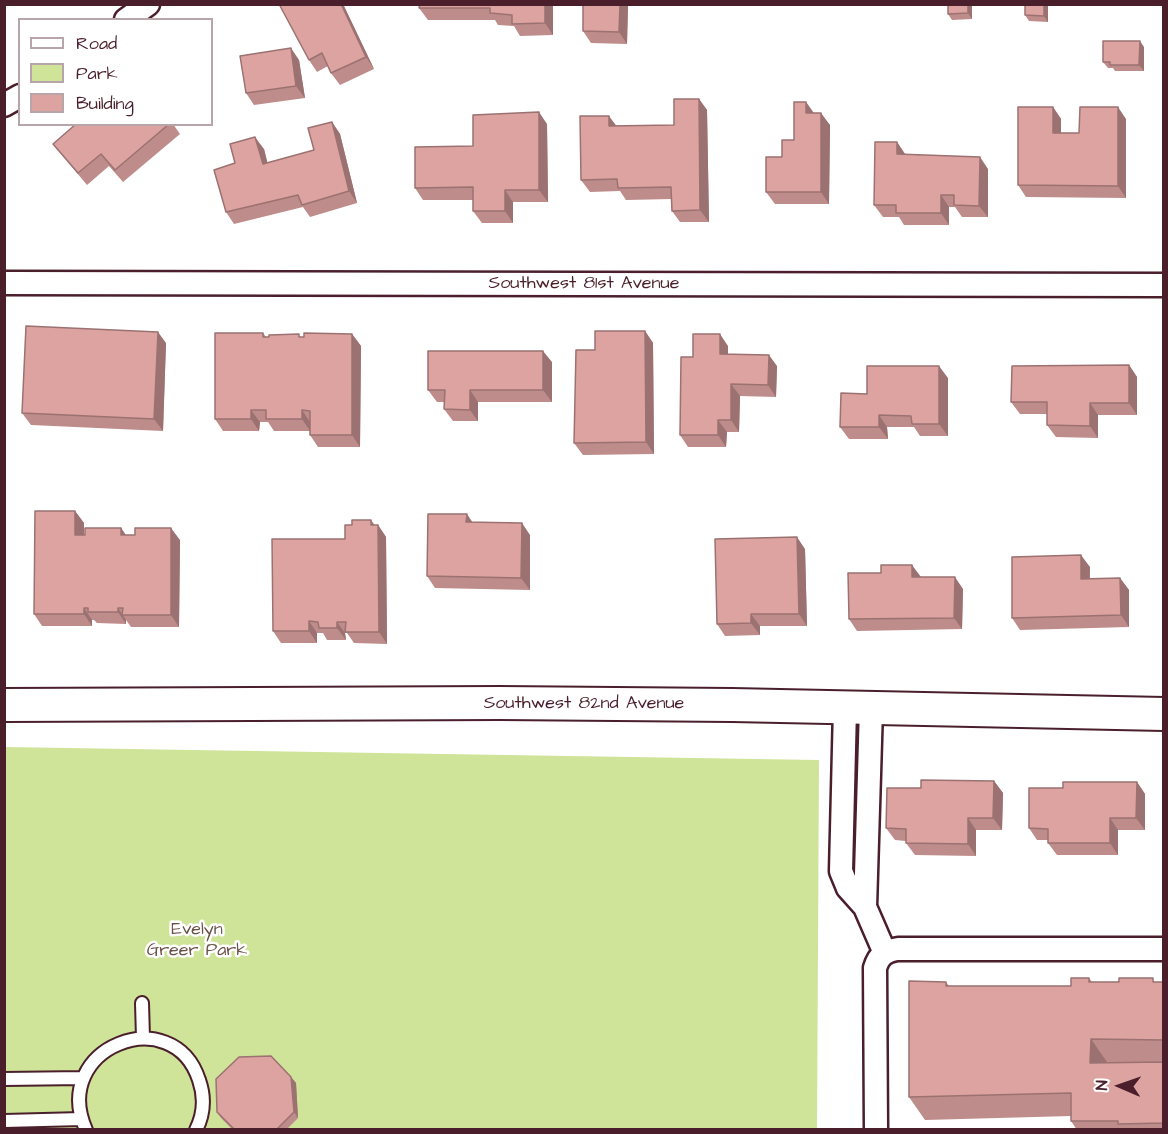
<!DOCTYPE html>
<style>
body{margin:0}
#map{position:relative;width:1168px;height:1134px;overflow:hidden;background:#fff;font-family:"Architects Daughter",sans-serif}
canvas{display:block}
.frame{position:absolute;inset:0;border:6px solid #4a1f2b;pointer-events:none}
.legend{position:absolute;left:18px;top:18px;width:195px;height:108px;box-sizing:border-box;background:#fff;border:2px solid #b7a5aa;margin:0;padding:8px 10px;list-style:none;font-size:18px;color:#4a1f2b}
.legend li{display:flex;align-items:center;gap:12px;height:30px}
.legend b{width:30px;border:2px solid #b7a5aa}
.north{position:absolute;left:1090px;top:1056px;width:60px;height:60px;-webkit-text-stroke:4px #fff;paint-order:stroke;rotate:272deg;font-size:16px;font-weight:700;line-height:24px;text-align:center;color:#4a1f2b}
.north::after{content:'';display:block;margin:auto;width:21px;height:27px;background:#4a1f2b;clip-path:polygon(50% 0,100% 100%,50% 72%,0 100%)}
</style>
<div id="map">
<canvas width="1168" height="1134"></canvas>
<div class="frame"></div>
<ul class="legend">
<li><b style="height:8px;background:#fff"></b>Road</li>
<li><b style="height:16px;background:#cfe499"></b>Park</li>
<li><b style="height:16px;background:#dda3a1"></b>Building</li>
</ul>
<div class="north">N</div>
</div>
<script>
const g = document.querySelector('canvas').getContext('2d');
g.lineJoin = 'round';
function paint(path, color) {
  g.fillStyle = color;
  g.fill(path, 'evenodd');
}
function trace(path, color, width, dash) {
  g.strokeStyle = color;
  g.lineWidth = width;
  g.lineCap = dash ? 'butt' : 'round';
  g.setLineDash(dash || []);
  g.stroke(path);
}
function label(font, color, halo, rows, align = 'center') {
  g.font = font + ' "Architects Daughter",sans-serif';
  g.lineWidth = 5;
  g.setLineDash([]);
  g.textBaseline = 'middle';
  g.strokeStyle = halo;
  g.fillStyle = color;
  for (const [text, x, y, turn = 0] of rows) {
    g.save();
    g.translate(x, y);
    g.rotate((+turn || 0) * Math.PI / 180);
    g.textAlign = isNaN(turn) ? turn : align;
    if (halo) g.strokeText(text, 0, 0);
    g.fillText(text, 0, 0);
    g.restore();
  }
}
paint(new Path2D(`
 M5,747L819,760L817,1129L5,1130Z`), '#cfe499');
const lane = new Path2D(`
 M142,1003L143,1038
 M4,1079L83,1078
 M4,1121L82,1119
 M86,1130C49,1047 173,1000 199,1080C205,1097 204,1114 196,1130`);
const street = new Path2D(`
 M126,20L148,4
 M4,105L20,96
 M4,283L1164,285
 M845,708L841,871L848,888L865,907L885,953
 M865,907L871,708
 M876,1130L875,968C879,955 885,951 898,949H1164`);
const secondary = new Path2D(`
 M4,705L500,703L732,705L1164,714`);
trace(lane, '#4a1f2b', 16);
trace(street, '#4a1f2b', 27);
trace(secondary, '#4a1f2b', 36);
trace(lane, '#fff', 12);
trace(street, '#fff', 22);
trace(secondary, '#fff', 32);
paint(new Path2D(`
 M279,4H343L374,69L340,85L331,73L328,66L317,72L309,60Z
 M420,4H553V35L520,36L514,26L498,25L495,20H428L419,8Z
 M583,4H628L627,44L591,43L583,31Z
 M948,4H972V19L952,20L948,14Z
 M1025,4H1048V22L1029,21L1025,15Z
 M1144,47V71H1115L1113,68H1108L1103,62Z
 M299,60L305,98L254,105L246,93Z
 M699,99L707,110L709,222H680L672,211V199L626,200L620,191L590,192L581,180L616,126L674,125Z
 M806,102L814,113L830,125L829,204H775L766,192L782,157L794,140Z
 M1053,107L1061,119V133H1079L1126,119V198L1026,197L1018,185Z
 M332,122L340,134L357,203L310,217L303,207L234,224L226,212L235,163L264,149L267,163L314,150Z
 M76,124H173L180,134L123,182L109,166L87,185L62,155L53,144Z
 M547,124L548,202H513V223H482L473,211V200H423L415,188L473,146Z
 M897,142L905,154L988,169V217H962L955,207H949V225H904L899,217H883L874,205Z
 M645,331L653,343L654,454L583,455L574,443L595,350Z
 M263,333L266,337H301L352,334L361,346L360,447H318L310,435V431H274L268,422H260L259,431H223L215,419Z
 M166,343L163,431L31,425L22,413Z
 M728,346V354L777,366L776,397L740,396L739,432H727L726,447H688L680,435L693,357Z
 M552,362V402H478V421H453L444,409V402H437L428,390Z
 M1129,365L1137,377V415H1098V438L1056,437L1047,425V414H1020L1011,402Z
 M948,378V436H920L914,427H887L888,439H849L840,427L867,394Z
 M75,511L84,523V535L121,528L126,535L180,540L179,627H131L126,620V624L97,623L94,620H92V626H42L34,614Z
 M472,522L530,535V590L435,588L427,576Z
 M375,525H378L386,537L387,644L354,643L347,633H345L346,640H327L323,633H317V643H281L273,631L345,539Z
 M805,549L807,626H760V635L725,636L717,624Z
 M1090,567V579L1120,578L1129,590V627L1020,630L1012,618Z
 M921,577L963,589L962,629L857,631L849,619Z
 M994,781L1003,793L1002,830H976V856L915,855L906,843V841L895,840L886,828L921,788Z
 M1137,782L1145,794V830H1118V855H1057L1048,843V840H1037L1029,828L1063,788Z
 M1089,978L1092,982H1164V1130H1077L1071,1121V1116L925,1120L909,1097L946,982L949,986H1071ZM1107,1062H1159L1107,1063Z
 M291,1077L296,1083L298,1118L286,1130H233L221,1118L217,1112Z`), '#be8c8a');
paint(new Path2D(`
 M341,4H343L374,69L366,57Z
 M545,4H553V35L545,23Z
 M620,4H628L627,44L619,32Z
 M968,4L972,5V19L968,13Z
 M1044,4H1048V22L1044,16Z
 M1140,41L1144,47V71L1139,65Z
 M291,48L299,60L305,98L296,86Z
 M699,99L707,110L709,222L700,210Z
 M806,102L814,114L806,113Z
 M1053,107L1061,119V144L1053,133Z
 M1118,107L1126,119V198L1118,186Z
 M539,112L547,124L548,202L539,190Z
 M821,113L830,125L829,204L821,192Z
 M609,116L618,128L609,126Z
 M332,122L340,134L357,203L349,191Z
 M255,137L264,149L271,176L263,164Z
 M897,142L905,154H897Z
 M980,157L988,169V217L979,206Z
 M505,190L513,202V223L505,211Z
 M941,195L949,207V225L941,213Z
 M645,331L653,343L654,454L646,442Z
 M158,332L166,343L163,431L154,419Z
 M352,334L361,346L360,447L352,435Z
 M720,334L728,346V366L720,354Z
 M543,351L552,362V402L543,390Z
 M769,355L777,366L776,397L768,385Z
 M1129,365L1137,377V415L1129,403Z
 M939,366L948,378V436L939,424Z
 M731,384L740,396L739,432L731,420Z
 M470,390L478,402V421L470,410Z
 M1090,403L1098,415V438L1090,426Z
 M251,410L260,422L259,431L251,419Z
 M302,410L310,422V431L302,419Z
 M879,415L887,427L888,439L879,427Z
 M718,420L727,432L726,447L718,435Z
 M75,511L84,523V547L75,535Z
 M467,514L475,526L466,522Z
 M371,520L378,530V525L386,537L387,644L379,632Z
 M522,523L530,535V590L521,578Z
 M121,528L129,540L121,535Z
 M171,528L180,540L179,627L171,615Z
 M797,537L805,549L807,626L799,614Z
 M1081,555L1090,567L1089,591L1081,579Z
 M912,565L921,577H912Z
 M955,577L963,589L962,629L954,618Z
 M1120,578L1129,590V627L1121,615Z
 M84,608L92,620V626L84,614Z
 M118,608L126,620V624L118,612Z
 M751,614L760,626V635L751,623Z
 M309,621L317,633V643L309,631Z
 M337,622L345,633L346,640L337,628Z
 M994,781L1003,793L1002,830L993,818Z
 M1137,782L1145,794V830L1136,818Z
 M968,818L976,830V856L968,844Z
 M1110,818L1118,830V855L1110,843Z
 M1091,1039L1107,1062L1106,1085L1090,1063Z
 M291,1077L296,1083L298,1118L294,1112Z`), '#9b7271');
const building = new Path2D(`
 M279,4H341L366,57L331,73L322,53L309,60Z
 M420,4H545V23L512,24V15L490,13V8H419Z
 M583,4H620L619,32L583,31Z
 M948,4H968V13L948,14Z
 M1025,4H1044V16L1025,15Z
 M1103,41H1140L1139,65H1110V62H1103Z
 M291,48L296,86L246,93L240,56Z
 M674,99H699L700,210L672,211L671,187L618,188L617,179L581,180L580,116H609V126L674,125Z
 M794,102H806V113H821V192H766V157H782V140H794Z
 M1018,107H1053V133H1079L1080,107H1118V186L1018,185Z
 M539,112V190H505V211H473V187L415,188V147L473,146V115Z
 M332,122L349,191L302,205L298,195L226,212L214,170L235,163L230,144L255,137L263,164L314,150L308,128Z
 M76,124H169L115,170L101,154L78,173L53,144Z
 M875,142H897V154L980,157L979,206L954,205V195H941V213H896V205H874Z
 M26,326L158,332L154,419L22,413Z
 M595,331H645L646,442L574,443L576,350H595Z
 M215,333H263V337H269V335L299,334V337H304V333L352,334V435H310V411L302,410V419H266V410H251V419H215Z
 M693,334H720V354L769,355L768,385L731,384V420H718V435H680L681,357H693Z
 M428,351H543V390H470V410L444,409L445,390H428Z
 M1129,365V403H1090V426L1047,425V402H1011L1012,366Z
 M867,366H939V424H912L911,416L879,415V427H840L841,393L867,394Z
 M35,511H75V535H85V528H121V535H135V528H171V615H122L123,608H118V612H88V608H84V614H34Z
 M428,514H467L466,522L522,523L521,578L427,576Z
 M352,520H371V525H378L379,632H345L346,622H337V628H319L318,622L309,621V631H273L272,539H345V525H352Z
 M797,537L799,614H751V623L717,624L715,539Z
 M1081,555V579L1120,578L1121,615L1012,618V557Z
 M881,565H912V577H955L954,618L849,619L848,573H881Z
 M921,780L994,781L993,818H968V844L906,843V829L886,828L887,788H921Z
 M1063,782H1137L1136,818H1110V843H1048V829L1029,828V788H1063Z
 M1071,978H1089V982H1119V978H1153V982H1164V1040L1091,1039L1090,1063L1164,1062V1123L1118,1124V1121H1071V1093L909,1097V981L946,982V986H1071Z
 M271,1056L291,1077L294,1112L276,1130H235L217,1112L216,1079L239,1057Z`);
paint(building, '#dda3a1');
trace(building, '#9b7271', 1.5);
label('18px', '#4a1f2b', '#fff', [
 ["Southwest 81st Avenue",584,284],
 ["Southwest 82nd Avenue",584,704]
]);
label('18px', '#6b5046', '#fff', [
 ["Evelyn",197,930],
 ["Greer Park",197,951]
]);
</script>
